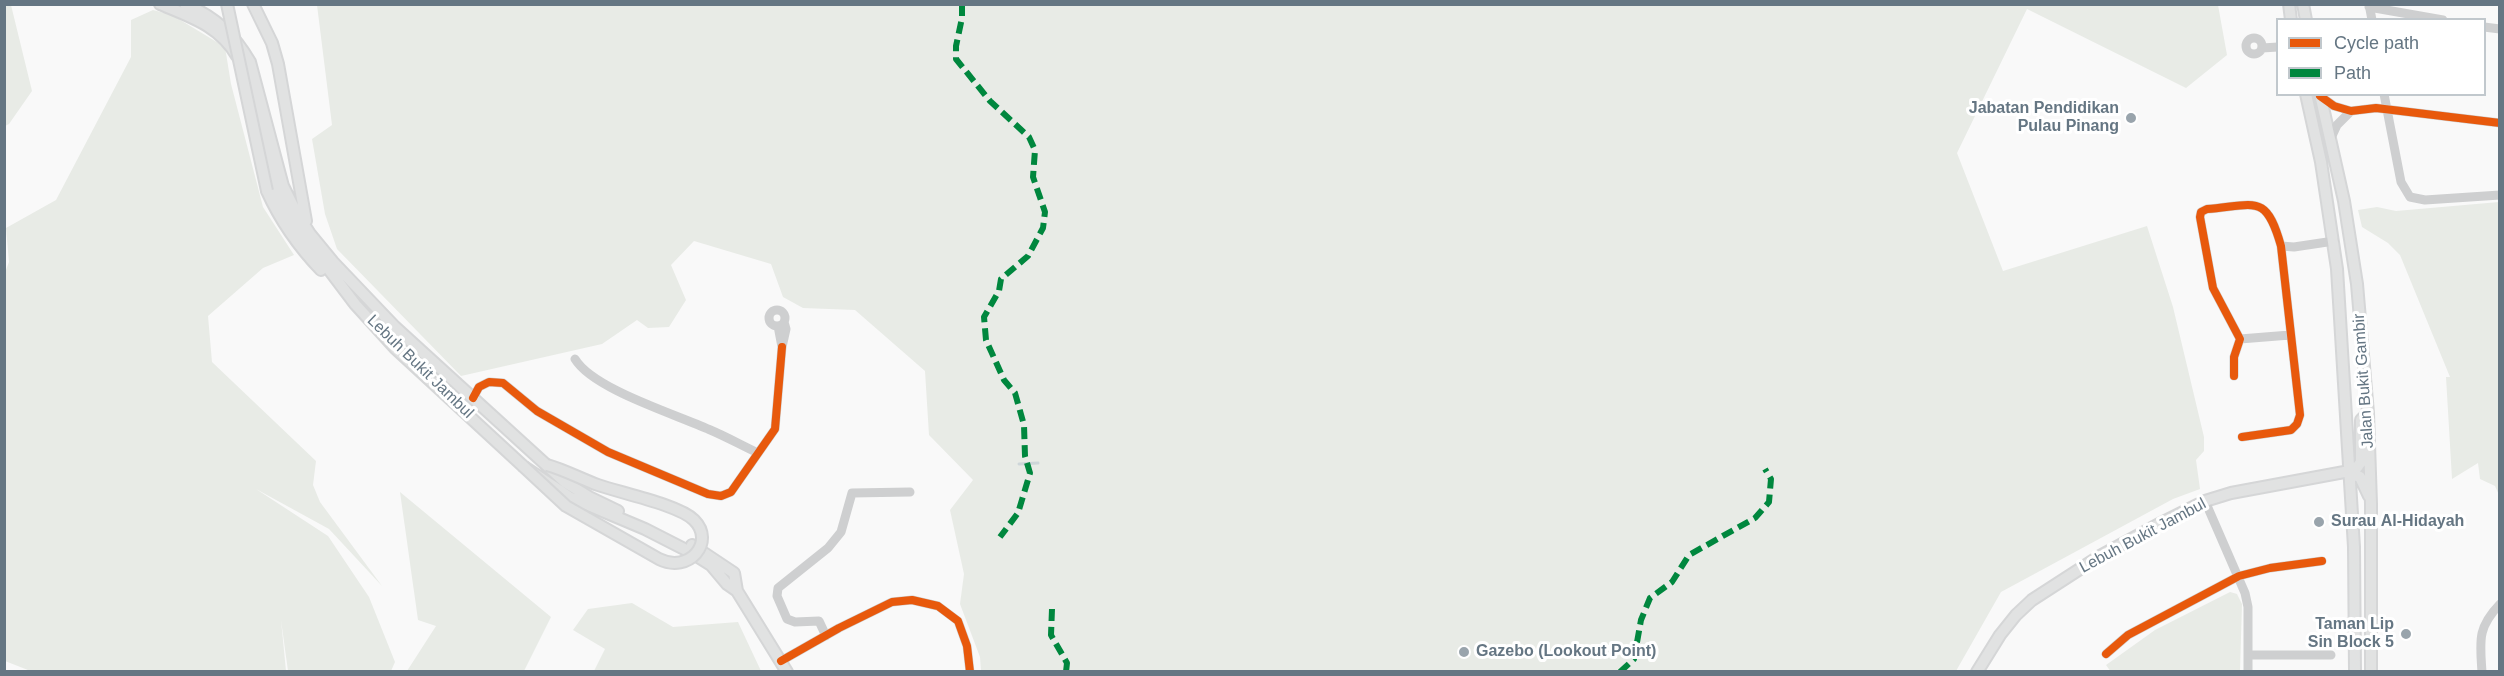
<!DOCTYPE html>
<style>
body{margin:0}
#map{position:relative;width:2504px;height:676px;overflow:hidden;background:#f9f9f9;font-family:Arial,sans-serif}
canvas{display:block}
.frame{position:absolute;inset:0;border:6px solid #657683;pointer-events:none}
.legend{position:absolute;left:2276px;top:18px;width:210px;height:78px;box-sizing:border-box;background:#fff;border:2px solid #c1c8cd;margin:0;padding:8px 10px;list-style:none;font-size:18px;color:#657683}
.legend li{display:flex;align-items:center;gap:12px;height:30px}
.legend b{width:30px;border:2px solid #c1c8cd}
</style>
<div id="map">
<canvas width="2504" height="676"></canvas>
<div class="frame"></div>
<ul class="legend">
<li><b style="height:8px;background:#e8590c"></b>Cycle path</li>
<li><b style="height:8px;background:#00873e"></b>Path</li>
</ul>
</div>
<script>
const g = document.querySelector('canvas').getContext('2d');
g.lineJoin = 'round';
function paint(path, color) {
  g.fillStyle = color;
  g.fill(path, 'evenodd');
}
function trace(path, color, width, dash) {
  g.strokeStyle = color;
  g.lineWidth = width;
  g.lineCap = dash ? 'butt' : 'round';
  g.setLineDash(dash || []);
  g.stroke(path);
}
function label(font, color, halo, rows, align = 'center') {
  g.font = font + ' Arial,sans-serif';
  g.lineWidth = 6;
  g.setLineDash([]);
  g.textBaseline = 'middle';
  g.strokeStyle = halo;
  g.fillStyle = color;
  for (const [text, x, y, turn = 0] of rows) {
    g.save();
    g.translate(x, y);
    g.rotate((+turn || 0) * Math.PI / 180);
    g.textAlign = isNaN(turn) ? turn : align;
    if (halo) g.strokeText(text, 0, 0);
    g.fillText(text, 0, 0);
    g.restore();
  }
}
paint(new Path2D(`
 M5,4L11,5L32,91L9,124L5,126Z
 M317,5H2218L2227,55L2186,88L2027,9L1957,153L2003,271L2147,226L2173,307L2204,437V451L2196,460L2200,489L2173,499L2001,592L1956,671H981L980,657L960,604L964,574L950,510L973,480L929,435L925,371L855,310L803,308L783,297L771,264L694,241L671,265L686,300L669,327L648,328L637,320L602,344L461,376L337,249L325,214L312,139L332,125Z
 M153,10L172,15L225,47L231,84L263,207L294,255L263,268L208,316L212,362L316,461L313,485L320,502L382,586L329,529L256,489L328,536L369,597L395,662L391,671H288L281,620L286,671L33,672L5,661L4,275L9,262L6,228L56,200L131,57V20Z
 M2499,202H2500L2499,495L2495,486L2480,479L2478,463L2452,479L2446,377H2450L2400,255L2388,243L2362,227L2358,210L2377,207L2396,211Z
 M400,492L551,617L524,671H407L436,626L418,620Z
 M2230,592L2237,594L2242,604L2240,671L2111,672L2106,665L2155,630Z
 M632,603L673,627L738,622L761,671H594L605,649L573,630L588,609Z`), '#e8ebe6');
trace(new Path2D(`
 M1019,464L1038,463`), '#ced6d9', 3);
const major = new Path2D(`
 M160,4C191,17 220,26 237,56
 M185,4C215,17 234,34 250,62L283,186L296,212L310,234L333,262L395,327L565,482L589,497L618,511
 M253,4L272,43L278,64L306,221
 M2289,4L2291,20
 M2303,4L2306,20
 M249,84L275,190L284,210L355,304L395,348L523,466L569,497L645,529L692,553L711,565L727,584L737,591L787,672
 M2306,94L2321,162L2337,269L2354,547L2355,672
 M2320,94L2344,201L2357,284L2368,413L2371,504V672
 M267,191C281,222 298,246 321,270
 M2349,473L2360,477L2369,496
 M692,545L734,573L737,591
 M1977,672L2000,635L2016,615L2032,600L2100,556L2161,523L2205,501L2231,493L2355,470L2361,462V420L2366,415`);
trace(major, '#d5d6d7', 14);
trace(new Path2D(`
 M2369,4L2372,20
 M2369,7L2443,20
 M2484,27L2500,29
 M2246 46a8 8 0 1 1 16 0a8 8 0 1 1-16 0Z
 M2262,48L2278,47
 M2384,94L2401,182L2410,197L2425,200L2500,195
 M2320,96L2334,106L2351,111L2376,108L2500,123
 M2330,140L2337,125L2351,111
 M2281,246L2294,247L2334,241
 M769 318a8 8 0 1 1 16 0a8 8 0 1 1-16 0Z
 M778,326L782,347L786,329L784,322
 M2240,339L2290,335
 M575,359C593,389 675,414 708,429C725,436 741,445 758,453
 M2234,376V357L2240,339L2213,288L2200,217L2201,212L2207,209C2256,205 2266,193 2281,246L2300,415L2297,424L2291,430L2242,437
 M473,398L479,387L489,382L503,383L537,411L608,452L708,494L721,496L731,492L775,429L782,347
 M2205,501L2245,593L2248,607V672
 M826,636L819,621L795,622L787,619L777,596L778,588L828,548L841,532L852,493L910,492
 M2106,654L2128,635L2239,576L2270,568L2322,561
 M2248,655H2331
 M781,661L839,628L892,602L912,600L938,606L958,621L967,646L970,672
 M2482,672C2480,641 2477,628 2500,604`), '#cecfd0', 9);
trace(major, '#e1e2e2', 10);
const majorBridge = new Path2D(`
 M227,4L267,191
 M523,466L566,506L659,559C689,574 716,542 694,520C679,505 621,493 598,485C581,479 565,470 547,465`);
trace(majorBridge, '#d5d6d7', 14, []);
trace(majorBridge, '#e1e2e2', 10);
trace(new Path2D(`
 M962,4V18L956,46V59L990,101L1029,137L1035,150L1033,177L1045,212L1043,228L1028,256L1001,279L999,291L984,317L986,340L1004,380L1015,393L1024,425L1025,456L1030,473L1018,513L1000,537
 M1052,609L1051,635L1067,663L1066,672
 M1620,672L1634,659L1641,620L1650,598L1672,582L1689,555L1755,518L1769,502L1771,479L1765,469`), '#00873e', 6, [12, 6]);
trace(new Path2D(`
 M2320,96L2334,106L2351,111L2376,108L2500,123
 M2234,376V357L2240,339L2213,288L2200,217L2201,212L2207,209C2256,205 2266,193 2281,246L2300,415L2297,424L2291,430L2242,437
 M473,398L479,387L489,382L503,383L537,411L608,452L708,494L721,496L731,492L775,429L782,347
 M2106,654L2128,635L2239,576L2270,568L2322,561
 M781,661L839,628L892,602L912,600L938,606L958,621L967,646L970,672`), '#e8590c', 8);
for (const [x, y, r, color] of [
 [2131,118,6,"#99a4ac"],
 [2319,522,6,"#99a4ac"],
 [2406,634,6,"#99a4ac"],
 [1464,652,6,"#99a4ac"]
]) {
  const dot = new Path2D();
  dot.arc(x, y, r, 0, 2 * Math.PI);
  g.fillStyle = color;
  g.fill(dot);
  trace(dot, '#fff', 2);
}
label('bold 16px', '#657683', '#fff', [
 ["Jabatan Pendidikan",2119,109],
 ["Pulau Pinang",2119,127],
 ["Surau Al-Hidayah",2331,522,"left"],
 ["Taman Lip",2394,625],
 ["Sin Block 5",2394,643],
 ["Gazebo (Lookout Point)",1476,652,"left"]
], 'right');
label('16px', '#657683', '#fff', [
 ["Lebuh Bukit Jambul",420,367,44],
 ["Jalan Bukit Gambir",2364,381,-94],
 ["Lebuh Bukit Jambul",2143,536,-28]
]);
</script>
